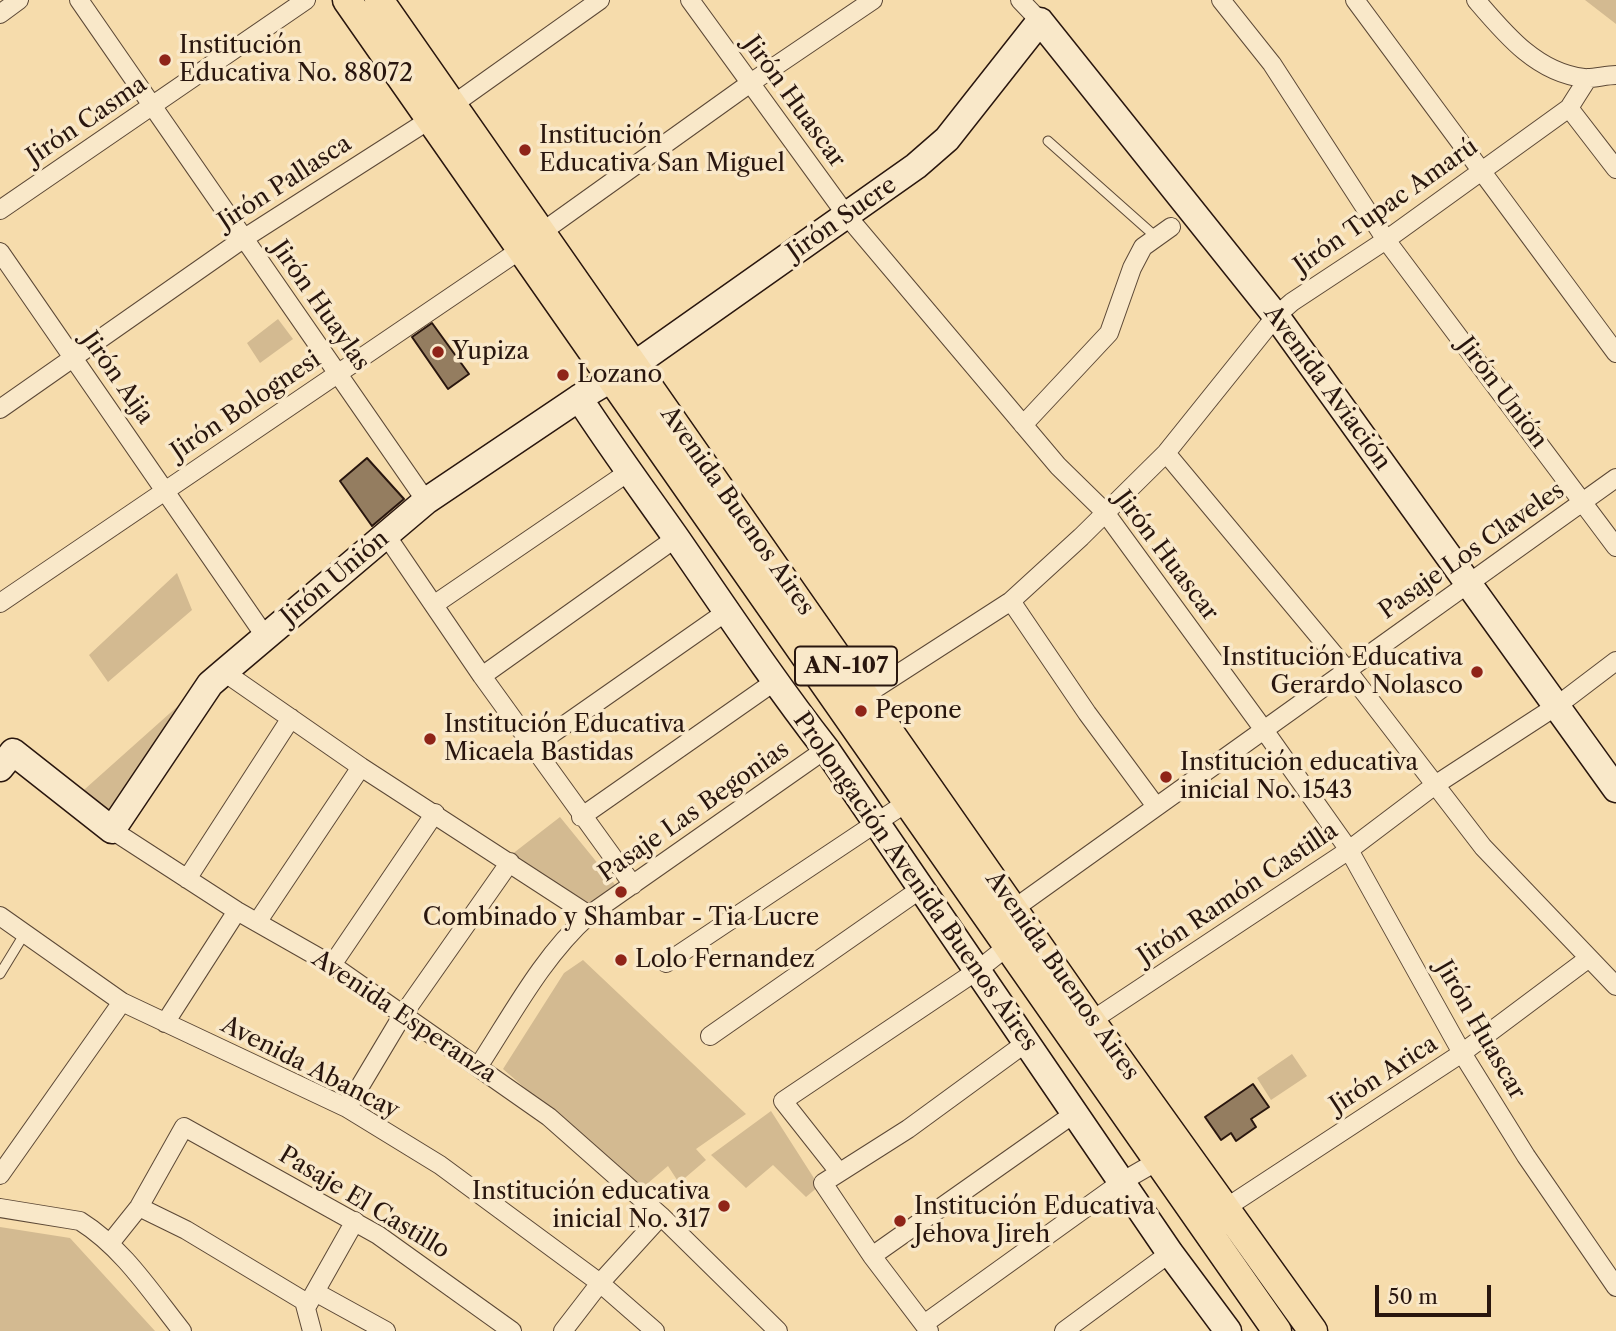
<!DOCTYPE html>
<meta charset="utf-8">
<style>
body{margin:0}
#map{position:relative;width:1616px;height:1331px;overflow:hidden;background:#f6dcac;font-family:"Libre Caslon Text",serif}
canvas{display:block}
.scale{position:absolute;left:1375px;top:1285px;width:116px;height:32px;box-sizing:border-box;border:4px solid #29160e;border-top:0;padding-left:9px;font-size:21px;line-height:24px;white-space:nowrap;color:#29160e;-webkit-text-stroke:5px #f9e8c9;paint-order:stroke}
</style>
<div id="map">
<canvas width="1616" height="1331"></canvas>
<div class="scale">50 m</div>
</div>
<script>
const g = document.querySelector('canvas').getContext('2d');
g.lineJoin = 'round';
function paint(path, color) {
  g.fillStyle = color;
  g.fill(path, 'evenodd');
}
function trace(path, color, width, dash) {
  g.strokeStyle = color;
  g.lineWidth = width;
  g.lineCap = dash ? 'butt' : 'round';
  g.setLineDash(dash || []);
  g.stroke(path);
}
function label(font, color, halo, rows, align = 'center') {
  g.font = font + ' "Libre Caslon Text",serif';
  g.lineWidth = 7;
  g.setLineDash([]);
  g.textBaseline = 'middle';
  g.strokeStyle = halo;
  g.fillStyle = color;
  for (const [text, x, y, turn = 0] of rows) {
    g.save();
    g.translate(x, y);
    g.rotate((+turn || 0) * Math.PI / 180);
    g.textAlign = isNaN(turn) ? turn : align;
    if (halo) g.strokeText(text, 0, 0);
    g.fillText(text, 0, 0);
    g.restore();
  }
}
paint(new Path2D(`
 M1585,0H1616V24Z
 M278,319L293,339L260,363L247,343Z
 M177,573L192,610L108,682L89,655Z
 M188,697L109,823L76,797Z
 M560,817L621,892L594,906L511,855Z
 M583,960L746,1114L696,1149L706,1160L679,1183L668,1166L641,1189L503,1069L564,973Z
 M1292,1054L1307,1076L1271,1100L1257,1078Z
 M771,1111L819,1186L806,1197L773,1165L746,1188L711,1155Z
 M0,1227L70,1238L155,1331H0Z`), '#d3ba91');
const building = new Path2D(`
 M432,323L469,374L448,389L412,337Z
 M367,458L404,499L372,526L340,481Z
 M1253,1084L1269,1107L1251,1119L1256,1127L1236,1141L1231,1133L1221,1140L1205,1117Z`);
paint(building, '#947d60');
trace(building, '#29160e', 2);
const lane = new Path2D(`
 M1048,141L1156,237
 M0,974L25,933`);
const street = new Path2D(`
 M79,0L426,501
 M690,0L847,216L1058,466L1104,511L1264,730L1349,850L1462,1053L1526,1156L1616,1287
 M1020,0L1040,21
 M1221,0L1272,64L1386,240L1616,547
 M1355,0L1616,353
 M1476,0C1505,34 1537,73 1584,78C1594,79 1605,75 1616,75
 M0,14L19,0
 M1569,108L1616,169
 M0,210L306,0
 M542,232L749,84L873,0
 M0,252L265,636
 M0,409L243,239L451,106L600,0
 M1023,425L1109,333L1132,268L1143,247L1171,227
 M1166,453L1347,670L1483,847L1616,986
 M386,535L482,676L633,885
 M1011,601L1087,713L1155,805
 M0,603L520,250
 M435,604L627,473
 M224,672L361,767L589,915
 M482,676L676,538
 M856,701L1011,601L1081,537L1166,453L1276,316L1292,302L1386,240L1569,108L1588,78
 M533,747L726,612
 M581,817L774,682
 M112,830L237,911L332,965L549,1117L661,1216L778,1331
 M187,879L291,718
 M1015,908L1616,478
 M0,916L122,1002L347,1108L440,1165L600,1283L655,1331
 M258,921L361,767
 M666,963L906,803
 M332,965L435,813
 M1091,1021L1349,850L1435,785L1558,705L1616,661
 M165,1023L237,911
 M710,1036L922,888
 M478,1067C512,1015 542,957 589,915L826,749
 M347,1108L402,1016L510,862
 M839,1172L783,1101L978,970L1008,946
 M0,1175L122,1002
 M139,1207L186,1230L304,1301L312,1331
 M0,1208L80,1221C123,1248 151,1292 182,1331
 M1218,1213L1462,1053L1589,958
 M111,1242L139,1207L184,1127L378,1235L512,1331
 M872,1256L1075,1113
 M317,1293L386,1331
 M307,1306L355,1221
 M924,1324L1123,1181L1156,1162
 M563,1331L600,1283L661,1216
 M929,1331L872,1256L823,1183L908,1129L1027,1042
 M1064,1331L1170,1253`);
const secondary = new Path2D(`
 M579,398C610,446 644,492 677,539C726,610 773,681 826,749L1170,1253L1228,1331
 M0,768L13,752L112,830L210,684L224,672L426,501L579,398L634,365L916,166L947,139L1040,21L1276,316L1616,789`);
const primary = new Path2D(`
 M347,0L1277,1331
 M379,0L1091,1021L1313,1331`);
trace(lane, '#5c4836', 11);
trace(street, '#5c4836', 20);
trace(secondary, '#29160e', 29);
trace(primary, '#29160e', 31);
trace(lane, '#f9e8c9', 9);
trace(street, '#f9e8c9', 18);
trace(secondary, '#f9e8c9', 26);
trace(primary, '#f6dcac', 28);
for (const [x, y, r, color] of [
 [165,60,7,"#8f2418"],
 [525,150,7,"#8f2418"],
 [438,352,7,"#8f2418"],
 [563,375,7,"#8f2418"],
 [1477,672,7,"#8f2418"],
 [861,711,7,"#8f2418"],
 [430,739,7,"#8f2418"],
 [1166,777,7,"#8f2418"],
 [621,892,7,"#8f2418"],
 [621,960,7,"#8f2418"],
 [724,1206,7,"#8f2418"],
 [900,1221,7,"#8f2418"]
]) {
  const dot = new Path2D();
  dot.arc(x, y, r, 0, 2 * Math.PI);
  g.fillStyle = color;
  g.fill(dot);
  trace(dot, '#f9e8c9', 2.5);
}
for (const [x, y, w] of [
 [846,666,102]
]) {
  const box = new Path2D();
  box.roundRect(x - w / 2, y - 19.5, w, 39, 5);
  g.fillStyle = '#f9e8c9';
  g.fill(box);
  trace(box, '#29160e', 2);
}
label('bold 23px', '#29160e', null, [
 ["AN-107",846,666]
]);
label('24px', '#29160e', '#f9e8c9', [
 ["Institución",179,46],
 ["Educativa No. 88072",179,74],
 ["Institución",539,136],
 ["Educativa San Miguel",539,164],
 ["Yupiza",452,352],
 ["Lozano",577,375],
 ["Institución Educativa",1463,658,"right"],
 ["Gerardo Nolasco",1463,686,"right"],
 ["Pepone",875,711],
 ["Institución Educativa",444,725],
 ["Micaela Bastidas",444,753],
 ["Institución educativa",1180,763],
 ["inicial No. 1543",1180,791],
 ["Combinado y Shambar - Tia Lucre",621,918,"center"],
 ["Lolo Fernandez",635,960],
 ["Institución educativa",710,1192,"right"],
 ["inicial No. 317",710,1220,"right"],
 ["Institución Educativa",914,1207],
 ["Jehova Jireh",914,1235]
], 'left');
label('24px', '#29160e', '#f9e8c9', [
 ["Jirón Huascar",794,102,54],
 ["Jirón Casma",87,121,-34],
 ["Jirón Pallasca",285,183,-33],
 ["Jirón Tupac Amarú",1386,207,-35],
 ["Jirón Sucre",842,219,-35],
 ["Jirón Huaylas",320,306,55],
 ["Jirón Aija",117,378,55],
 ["Avenida Aviación",1327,388,54],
 ["Jirón Unión",1502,393,53],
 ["Jirón Bolognesi",246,406,-34],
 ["Avenida Buenos Aires",737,511,55],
 ["Pasaje Los Claveles",1472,551,-35],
 ["Jirón Huascar",1166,556,53],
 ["Jirón Unión",335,578,-40],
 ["Pasaje Las Begonias",694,812,-35],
 ["Prolongación Avenida Buenos Aires",915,882,55],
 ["Jirón Ramón Castilla",1238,894,-34],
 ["Avenida Buenos Aires",1062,976,55],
 ["Avenida Esperanza",404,1017,34],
 ["Jirón Huascar",1480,1030,60],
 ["Avenida Abancay",310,1068,27],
 ["Jirón Arica",1384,1075,-33],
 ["Pasaje El Castillo",364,1203,31]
]);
</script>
